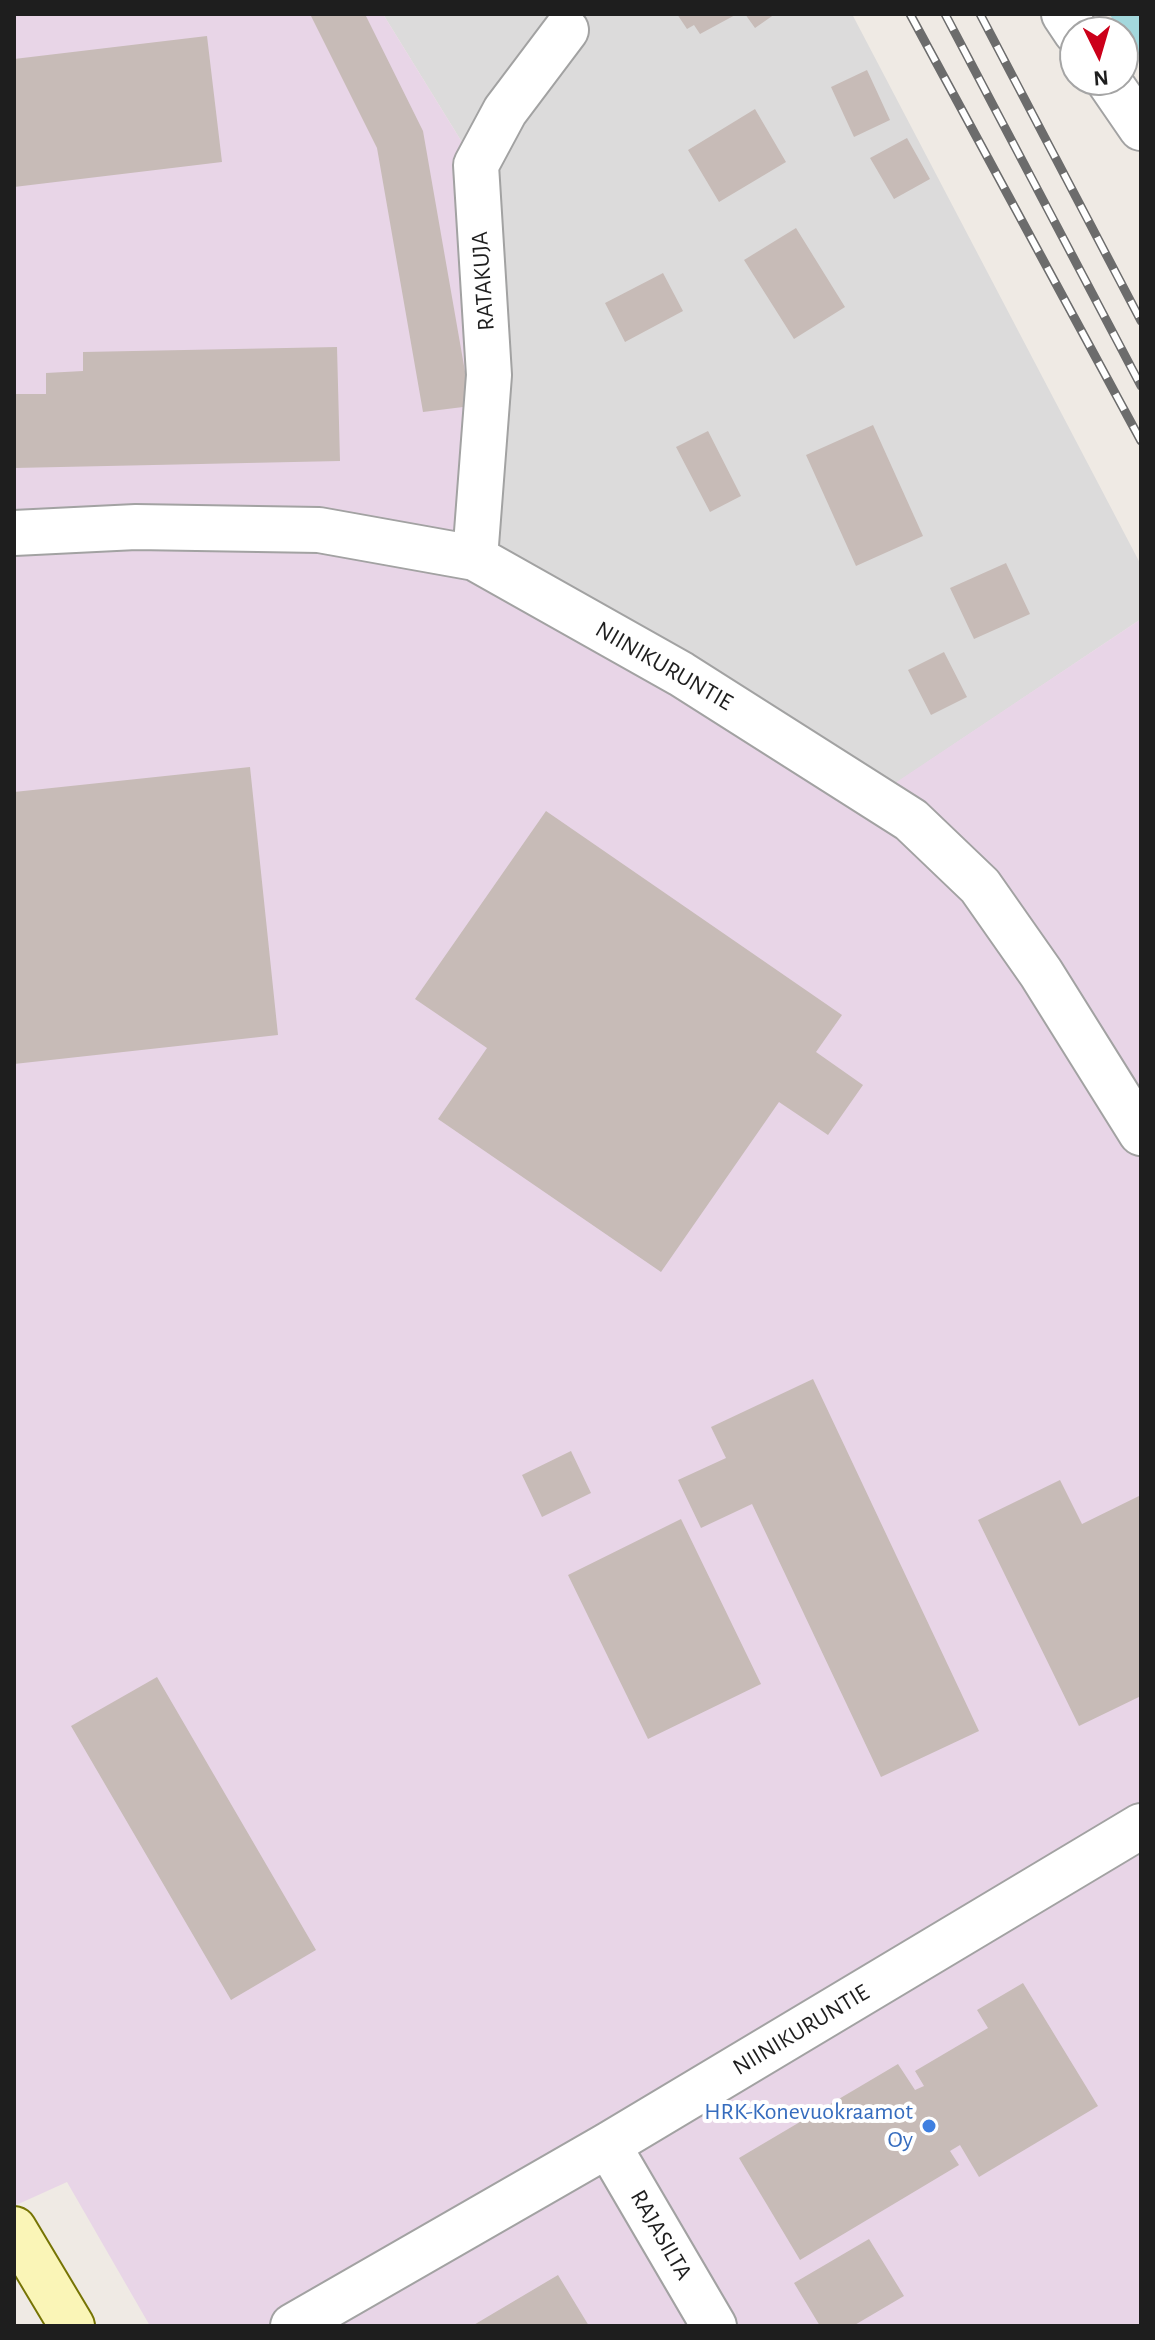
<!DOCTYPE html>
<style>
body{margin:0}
#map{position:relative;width:1155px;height:2340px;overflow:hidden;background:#efeae4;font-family:"Alegreya Sans",sans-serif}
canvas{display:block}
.frame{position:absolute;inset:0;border:16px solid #1e1e1e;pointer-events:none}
.north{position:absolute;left:1059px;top:16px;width:80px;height:80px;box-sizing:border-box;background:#fff;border:2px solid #a5a5a5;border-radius:50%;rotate:175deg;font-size:22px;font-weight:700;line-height:32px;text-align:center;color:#1e1e1e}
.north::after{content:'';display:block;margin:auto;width:28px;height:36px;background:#cc001a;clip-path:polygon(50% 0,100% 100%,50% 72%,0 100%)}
</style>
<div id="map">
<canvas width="1155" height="2340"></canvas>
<div class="frame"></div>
<div class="north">N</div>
</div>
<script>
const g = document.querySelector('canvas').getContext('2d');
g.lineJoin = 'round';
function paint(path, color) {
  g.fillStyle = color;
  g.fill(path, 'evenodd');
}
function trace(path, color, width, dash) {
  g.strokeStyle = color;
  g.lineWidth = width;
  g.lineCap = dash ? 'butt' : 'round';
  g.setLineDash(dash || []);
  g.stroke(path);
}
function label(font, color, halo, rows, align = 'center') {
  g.font = font + ' "Alegreya Sans",sans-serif';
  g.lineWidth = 8;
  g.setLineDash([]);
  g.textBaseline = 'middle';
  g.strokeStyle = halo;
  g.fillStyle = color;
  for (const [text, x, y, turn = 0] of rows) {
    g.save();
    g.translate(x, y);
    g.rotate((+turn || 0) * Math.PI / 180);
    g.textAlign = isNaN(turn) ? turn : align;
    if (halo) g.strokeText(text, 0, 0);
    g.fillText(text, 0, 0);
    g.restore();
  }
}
paint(new Path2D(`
 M383,14H852L1141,565V619L877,796L475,558L476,165Z`), '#dcdbdb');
paint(new Path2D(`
 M14,14H383L476,165L475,558L877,795L1141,619V2326H150L67,2182L14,2206Z`), '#e8d5e7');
paint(new Path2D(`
 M1109,14H1141V58Z`), '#a3d8dd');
paint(new Path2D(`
 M310,14H365L423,131L471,406L423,412L377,148Z
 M677,14H737L700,34L694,25L687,29Z
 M745,14H775L755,28Z
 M207,36L222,162L14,187V59Z
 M867,70L890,120L854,137L831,87Z
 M755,109L786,162L719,202L688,150Z
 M907,138L930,179L894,199L870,158Z
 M796,228L845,307L794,339L744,260Z
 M663,273L683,311L625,342L605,303Z
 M337,347L340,461L14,468V394H46V373L83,371V352Z
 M873,425L923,536L856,566L806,455Z
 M708,431L741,496L710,512L676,447Z
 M1006,563L1030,614L974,639L950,588Z
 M944,652L967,697L931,715L908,670Z
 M250,767L278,1035L14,1064V792Z
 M546,811L842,1015L816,1052L863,1085L828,1135L779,1102L661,1272L438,1119L487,1048L415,999Z
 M813,1379L979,1731L881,1777L752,1504L701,1528L678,1480L726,1458L711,1427Z
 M571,1451L591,1493L542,1517L522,1475Z
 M1060,1480L1082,1524L1141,1495V1696L1079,1726L978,1520Z
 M681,1519L761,1684L648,1739L568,1575Z
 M157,1677L316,1950L231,2000L71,1726Z
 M1023,1983L1098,2106L979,2177L960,2145L950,2151L959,2165L800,2260L739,2158L898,2064L915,2090L924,2086L915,2071L988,2028L977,2010Z
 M869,2239L904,2296L853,2326H820L794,2283Z
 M558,2275L589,2326H472Z`), '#c7bbb7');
const minor = new Path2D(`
 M1064,14L1076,32
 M1108,80L1141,128
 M14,533L136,527L319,530L475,558L681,674L911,820L980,886L1041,973L1141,1133
 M475,558L489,375L476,165L505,111L566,30
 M608,2145L714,2326
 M293,2326L608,2145L1141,1826`);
const secondary = new Path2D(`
 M14,2229L72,2326`);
trace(minor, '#a2a2a2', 48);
trace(secondary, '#767404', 48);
trace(minor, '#fff', 44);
trace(secondary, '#faf5b7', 44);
const rail = new Path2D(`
 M910,14L1141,441
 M945,14L1141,386
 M980,14L1141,321`);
trace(rail, '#6c6c6c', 9);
trace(rail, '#fff', 6, [18]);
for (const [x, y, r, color] of [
 [929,2126,8,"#3f7fe0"]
]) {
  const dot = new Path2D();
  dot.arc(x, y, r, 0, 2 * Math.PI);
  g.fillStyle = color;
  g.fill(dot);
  trace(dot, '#fff', 3);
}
label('24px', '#1e1e1e', '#fff', [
 ["RATAKUJA",483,281,-94],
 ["NIINIKURUNTIE",664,666,30],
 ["NIINIKURUNTIE",801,2030,-31],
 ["RAJASILTA",661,2235,60]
]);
label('24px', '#366cbe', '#fff', [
 ["HRK-Konevuokraamot",913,2112],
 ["Oy",913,2140]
], 'right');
</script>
